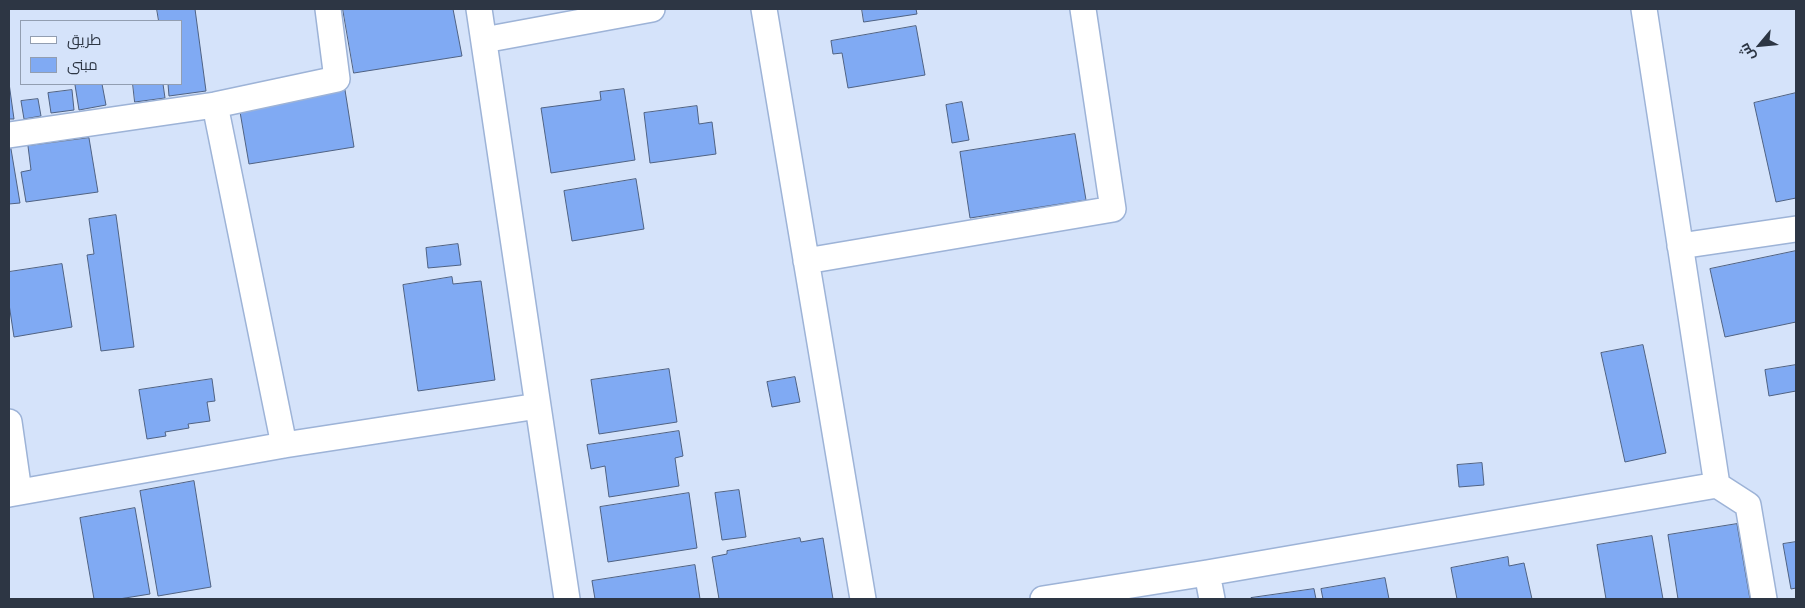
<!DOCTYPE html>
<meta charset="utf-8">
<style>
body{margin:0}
#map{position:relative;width:1805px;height:608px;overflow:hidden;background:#d5e3fa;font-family:"Open Sans",Cairo,sans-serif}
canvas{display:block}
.frame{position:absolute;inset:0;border:10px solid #2d3644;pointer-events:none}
.legend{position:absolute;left:20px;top:20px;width:162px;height:65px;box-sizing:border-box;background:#d5e3fa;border:1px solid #929eb1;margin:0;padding:6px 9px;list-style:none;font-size:15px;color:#2d3644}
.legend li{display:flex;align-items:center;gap:10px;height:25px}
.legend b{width:25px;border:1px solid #929eb1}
.north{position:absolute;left:1735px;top:20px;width:50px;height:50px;-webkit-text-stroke:4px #d5e3fa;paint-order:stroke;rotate:242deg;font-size:14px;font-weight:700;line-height:20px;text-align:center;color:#2d3644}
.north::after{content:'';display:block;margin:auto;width:18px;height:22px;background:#2d3644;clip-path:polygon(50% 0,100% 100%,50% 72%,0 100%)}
</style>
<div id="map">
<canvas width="1805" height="608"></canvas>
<div class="frame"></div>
<ul class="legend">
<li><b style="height:6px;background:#fff"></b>طريق</li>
<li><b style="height:14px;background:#80aaf3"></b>مبنى</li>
</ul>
<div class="north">ش</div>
</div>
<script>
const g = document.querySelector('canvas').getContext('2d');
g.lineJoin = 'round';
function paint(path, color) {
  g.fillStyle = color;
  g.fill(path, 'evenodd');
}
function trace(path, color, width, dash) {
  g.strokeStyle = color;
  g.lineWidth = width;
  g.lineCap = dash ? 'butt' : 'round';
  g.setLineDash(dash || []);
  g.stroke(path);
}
const building = new Path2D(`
 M157,9H195L206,91L169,96L168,84H181V21H159Z
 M343,9H453L462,56L354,73Z
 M862,9H916L917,14L864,22Z
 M916,26L925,75L848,88L842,53L833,54L831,41Z
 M9,83L14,119H9Z
 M83,84H102L106,105L79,110L75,85Z
 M133,84H163L165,98L135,102Z
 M624,89L635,160L551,173L541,108L601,100L600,92Z
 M72,90L74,110L51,113L48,93Z
 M345,90L354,147L249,164L239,106Z
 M1796,93V198L1776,202L1754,103Z
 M38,99L41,116L24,119L21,101Z
 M962,102L969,140L952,143L946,105Z
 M697,106L699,124L712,122L716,154L650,163L644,113Z
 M1075,134L1086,200L970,218L960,152Z
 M89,138L98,192L26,202L21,172L31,170L28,146Z
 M9,143H10L20,203L9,204Z
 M636,179L644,229L572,241L564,191Z
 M116,215L134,347L101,351L87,255L94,254L89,219Z
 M458,244L461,265L428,268L426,248Z
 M1796,251V322L1725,337L1710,269Z
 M62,264L72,327L14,337L9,304V272Z
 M452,277L453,284L481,281L495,380L418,391L403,285Z
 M1643,345L1666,453L1625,462L1601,353Z
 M1796,365V391L1769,396L1765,370Z
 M669,369L677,422L599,434L591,380Z
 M795,377L800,402L772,407L767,382Z
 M212,379L215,401L207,402L210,421L188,424L189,428L165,432L166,436L147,439L139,390Z
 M679,431L683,456L675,458L679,486L609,497L605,466L591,469L587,445Z
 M1482,463L1484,485L1459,487L1457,465Z
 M194,481L211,587L158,596L140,491Z
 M739,490L746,537L722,540L715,493Z
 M689,493L697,548L608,562L600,507Z
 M135,508L150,594L119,599H94L80,518Z
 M1737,524L1750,599H1678L1668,535Z
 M1652,536L1663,599H1606L1597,545Z
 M800,538L801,542L823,538L833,599H719L712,557L727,554V551Z
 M1796,542V588L1791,589L1783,544Z
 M1508,557L1509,566L1524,563L1532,599H1457L1451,568Z
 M695,565L700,599H595L592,581Z
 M1385,578L1389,599H1323L1321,589Z
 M1314,589L1316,599H1251V598Z`);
paint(building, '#80aaf3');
trace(building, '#4f6283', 1);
const minor = new Path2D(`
 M479,9L538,406
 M764,9L863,599
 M484,40L652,9
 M215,105L284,445
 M9,135L215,105L337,79L328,9
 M1680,246L1796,229
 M806,261L1113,209L1083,9
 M9,422L19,492
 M1717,485L1748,505L1764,599
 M9,494L284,445L538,406L567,599
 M1207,573L1212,599
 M1043,599L1207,573L1717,485L1644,9`);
trace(minor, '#9db3d7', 28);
trace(minor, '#fff', 25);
</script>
